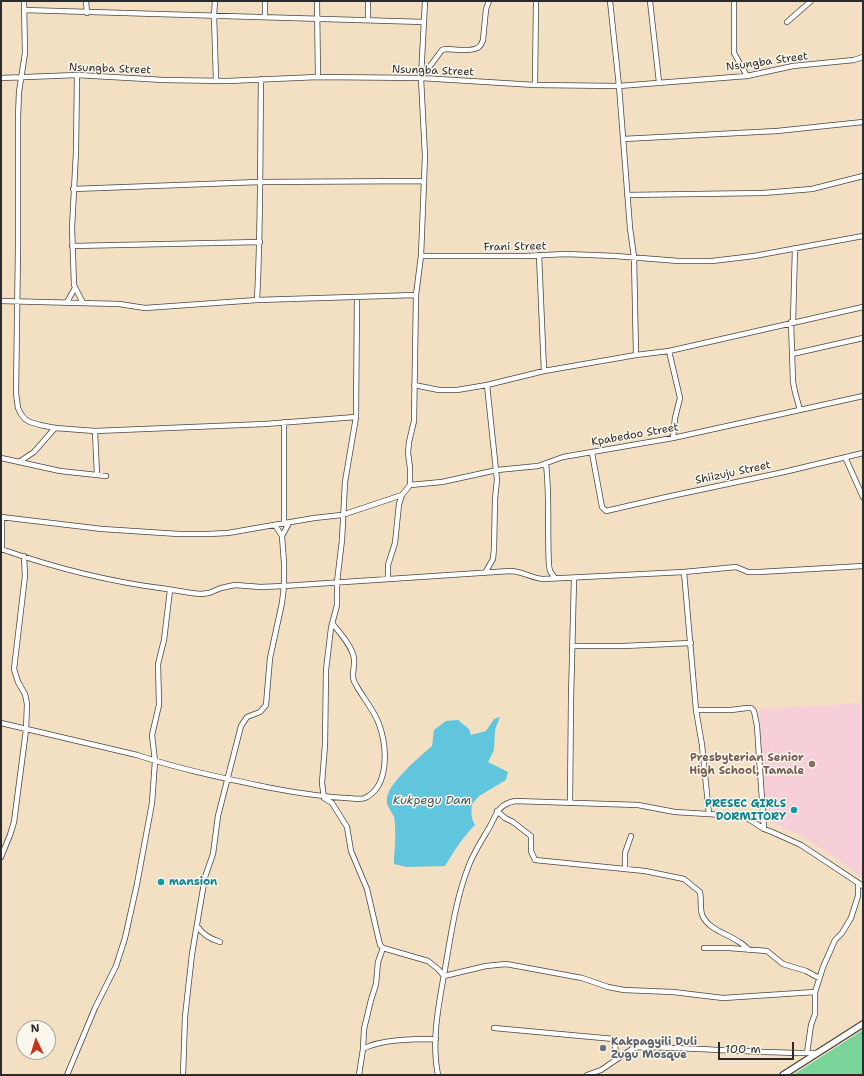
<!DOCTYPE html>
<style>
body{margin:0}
#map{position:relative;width:864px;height:1076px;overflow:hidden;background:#f3e0c3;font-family:"Shantell Sans",sans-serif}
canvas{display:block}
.frame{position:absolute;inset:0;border:2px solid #2b2b2b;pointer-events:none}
.north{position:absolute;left:16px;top:1020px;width:40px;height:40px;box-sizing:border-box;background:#fbf7ec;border:1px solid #a8a59f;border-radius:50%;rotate:356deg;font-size:11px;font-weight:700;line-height:16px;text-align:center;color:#2b2b2b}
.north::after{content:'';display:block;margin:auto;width:14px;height:18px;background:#c8321e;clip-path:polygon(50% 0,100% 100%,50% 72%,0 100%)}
.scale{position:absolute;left:718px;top:1042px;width:76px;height:18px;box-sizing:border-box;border:2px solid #2b2b2b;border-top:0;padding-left:5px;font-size:12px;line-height:14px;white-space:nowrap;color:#2b2b2b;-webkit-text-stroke:3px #fbf7ec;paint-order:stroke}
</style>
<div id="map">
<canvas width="864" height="1076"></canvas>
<div class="frame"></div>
<div class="north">N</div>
<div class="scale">100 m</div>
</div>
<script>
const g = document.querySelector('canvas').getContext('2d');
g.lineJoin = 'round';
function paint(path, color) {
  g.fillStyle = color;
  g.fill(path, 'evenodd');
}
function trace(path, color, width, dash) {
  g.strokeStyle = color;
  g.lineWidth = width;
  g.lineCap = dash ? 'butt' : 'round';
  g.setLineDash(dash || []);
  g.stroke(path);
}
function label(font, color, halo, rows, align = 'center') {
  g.font = font + ' "Shantell Sans",sans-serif';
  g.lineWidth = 3;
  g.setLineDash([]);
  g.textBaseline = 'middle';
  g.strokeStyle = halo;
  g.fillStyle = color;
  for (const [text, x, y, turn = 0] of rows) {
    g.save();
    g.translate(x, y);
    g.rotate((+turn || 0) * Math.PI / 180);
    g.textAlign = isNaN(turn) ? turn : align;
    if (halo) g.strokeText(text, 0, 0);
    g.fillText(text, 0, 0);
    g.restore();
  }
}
paint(new Path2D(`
 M863,703V878L806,838L764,819L759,709Z`), '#f6cfd8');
paint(new Path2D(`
 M863,1030V1075H793Z`), '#7bd499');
paint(new Path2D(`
 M500,717L495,730L494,750L488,762L508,772L506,780L479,796L472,804C471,812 471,818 475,825C463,837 454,851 445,866L407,867L394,864C394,852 396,841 395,830C395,826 395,821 394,817C392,812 388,808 387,803C384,785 420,757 432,746L434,730L446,721L458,720L469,729L471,735L486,731L494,719Z`), '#60c5dd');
const minor = new Path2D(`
 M24,1L25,53L19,92L18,117V248L16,393L18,408L21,414L25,419L30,422L40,425L55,428L95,431L265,424L356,417
 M86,1L87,13
 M215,1L214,15L216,80
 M317,1L318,77
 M425,1L421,78L425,156L421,256H525L566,254L615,256L679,261H712L754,256L863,236
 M610,1L619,86L630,228L634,257L636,355
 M650,1L659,82
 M734,1V53L747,76
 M24,10L424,22
 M265,17V1
 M368,20V1
 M787,22L811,1
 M77,75L76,152L72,228L74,285L83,303
 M1,78L77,75L164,80L227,81L318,77L421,78L535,85L619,86L747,76L793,66L854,60L863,57
 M421,78L442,50L445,49C453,49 471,52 477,48C480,47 482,43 483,40L486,9L489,1
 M535,85L536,1
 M623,139L777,131L863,122
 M73,189L259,182L424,181
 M627,195L763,193L812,189L863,176
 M72,246L260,242
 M539,255L544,371
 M357,297L356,417L345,482L342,540L337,582V605L331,628L326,670L325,745L322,783L324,798L332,803L347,827L351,851L367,889L380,945L383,948L428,961L438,969L444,976L486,966L506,964L582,978L608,987L624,990L673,992L723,998L815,992
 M257,300C261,226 260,152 261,79
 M1,301L119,304L145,308L257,300L416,295
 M67,302L75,288
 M791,322L793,382L795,392L800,410
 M793,322L795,248
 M669,351L680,398L675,418L673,438
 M792,354L863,338
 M414,385L439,390H457L487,385L544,371L636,355L669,351L863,307
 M284,422V524
 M95,431L97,475
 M592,453L602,507L606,511L671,496L784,472L863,453
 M845,457L863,497
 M1,458L60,471L106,476
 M19,462L34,452L55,428
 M546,464C550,498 547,532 549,566L550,571L555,578
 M410,485L442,482L497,470L538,466L563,457L673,438L863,396
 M1,517L102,529L179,534H208L228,533L314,518L342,515L402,495
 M2,517V550
 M282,536L289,523
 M1,549C55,568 111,582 167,589C179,591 189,593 201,594L209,593L221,588L235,585L261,587L284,586L510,571C522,571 531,578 543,579L684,572L736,567L748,572H759L863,566
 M684,572L696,710L702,745L709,814
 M485,573L493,559L494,548L495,499L497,480L487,385
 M388,579V565L395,543L399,504L402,495L410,485V468L408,453L409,442L414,421L416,295L421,256
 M573,646H623L691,643
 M696,710H731L747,708H751L754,711L757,726L764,829
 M1,723L137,755C179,769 223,778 266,787C293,792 319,797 347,798C352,798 360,800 365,798C390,786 387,746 379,724C374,710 363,698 356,685C350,677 355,668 354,659C353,647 339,632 332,623
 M570,803L571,699L574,578
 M497,811L505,818L513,822L531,836V851L535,860L625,869V853L631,836
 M1,857L10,835L14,822L26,730L27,704L25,694L18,682L14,669L25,576L24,556
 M625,869L645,871L684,879L700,892C702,901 699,909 703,917C711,931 727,933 739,942C743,944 746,947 749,950
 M197,926C203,935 210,939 220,942
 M704,948H729L767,951L783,964L806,971L819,978
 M494,1028L614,1039L617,1059
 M363,1049L364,1029L371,1000L376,984L378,962L383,948
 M807,1053L811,1025L815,1014V992L818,983L823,967L835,940L842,933L851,918L858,896V883
 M67,1075L95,1008L116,966L125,938L137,884L152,803L155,761L152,735L159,705L158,664L164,640L170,590
 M183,1075L185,1017L192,954L205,877L213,854L218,816L241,726L247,717L260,712L266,705L270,658L282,603L284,586V563L282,536L275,525
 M359,1075L363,1049C380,1039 416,1039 436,1039
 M438,1075C431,1040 439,1003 445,969C451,934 456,898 469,865C474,852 482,840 489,828C497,814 497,805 515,801L638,805L675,812L724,815L747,818L764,829L772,832L801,845L863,886
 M587,1075L601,1070L632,1049L638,1047C698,1048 758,1053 818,1053`);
const tertiary = new Path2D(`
 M783,1075L863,1024`);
trace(minor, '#494642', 6);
trace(tertiary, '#494642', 8);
trace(minor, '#fff', 4.5);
trace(tertiary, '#fff', 5.5);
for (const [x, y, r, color] of [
 [812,764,4,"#8d6e63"],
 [794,810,4,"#0f9aa8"],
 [161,882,4,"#0f9aa8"],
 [603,1048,4,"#6b7280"]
]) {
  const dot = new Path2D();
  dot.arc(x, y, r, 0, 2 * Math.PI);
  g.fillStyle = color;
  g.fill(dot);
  trace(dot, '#fbf7ec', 1.5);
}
label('11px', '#2b2b2b', '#fbf7ec', [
 ["Nsungba Street",767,62,-8],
 ["Nsungba Street",110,69,2],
 ["Nsungba Street",433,71,2],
 ["Frani Street",515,247,-1],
 ["Kpabedoo Street",635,435,-10],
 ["Shiizuju Street",733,473,-12]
]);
label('bold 11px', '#785e54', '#fbf7ec', [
 ["Presbyterian Senior",804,758],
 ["High School, Tamale",804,771]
], 'right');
label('bold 11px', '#0d838f', '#fbf7ec', [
 ["PRESEC GIRLS",786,804],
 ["DORMITORY",786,817],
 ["mansion",169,882,"left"]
], 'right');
label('bold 11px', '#5b616d', '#fbf7ec', [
 ["Kakpagyili Duli",611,1042],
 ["Zugu Mosque",611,1055]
], 'left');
label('italic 12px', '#3b5960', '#fbf7ec', [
 ["Kukpegu Dam",432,801]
]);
</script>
